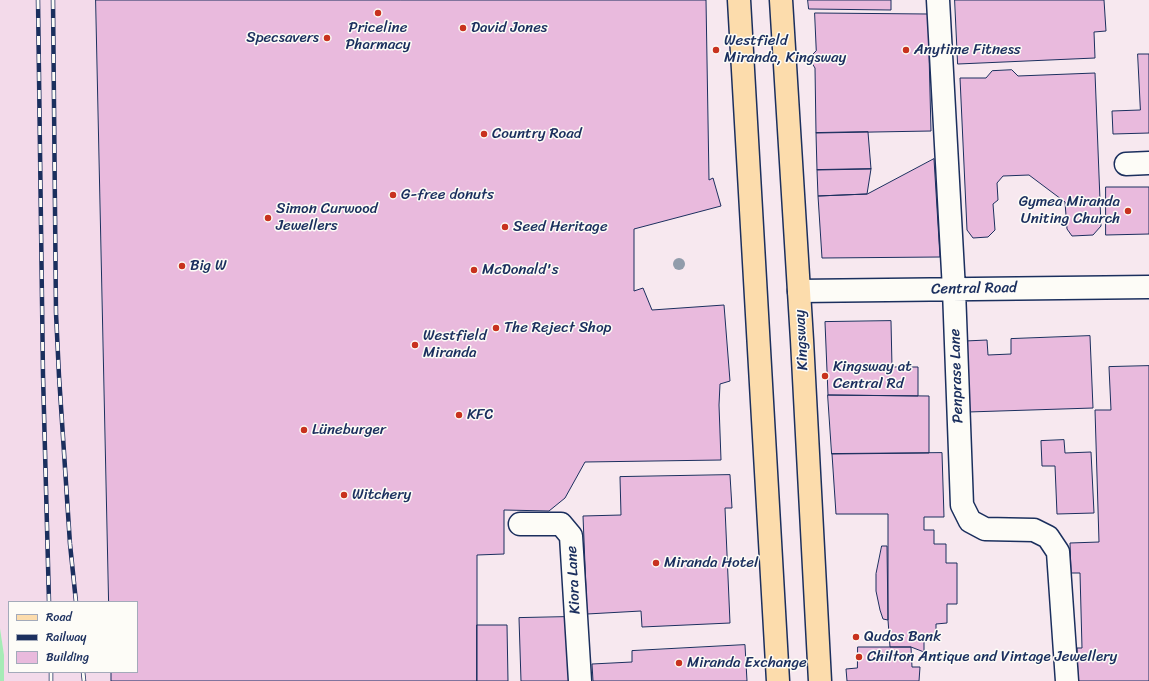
<!DOCTYPE html>
<meta charset="utf-8">
<style>
body{margin:0}
#map{position:relative;width:1149px;height:681px;overflow:hidden;background:#f7e8ef;font-family:Sriracha,sans-serif}
canvas{display:block}
.legend{position:absolute;left:8px;top:601px;width:130px;height:72px;box-sizing:border-box;background:#fdfcf7;border:1px solid #a3aaba;margin:0;padding:5px 7px;list-style:none;font-size:12px;color:#1b2f5e}
.legend li{display:flex;align-items:center;gap:8px;height:20px}
.legend b{width:20px;border:1px solid #a3aaba}
</style>
<div id="map">
<canvas width="1149" height="681"></canvas>
<ul class="legend">
<li><b style="height:5px;background:#fcdcac"></b>Road</li>
<li><b style="height:5px;background:#1b2f5e"></b>Railway</li>
<li><b style="height:11px;background:#e9badd"></b>Building</li>
</ul>
</div>
<script>
const g = document.querySelector('canvas').getContext('2d');
g.lineJoin = 'round';
function paint(path, color) {
  g.fillStyle = color;
  g.fill(path, 'evenodd');
}
function trace(path, color, width, dash) {
  g.strokeStyle = color;
  g.lineWidth = width;
  g.lineCap = dash ? 'butt' : 'round';
  g.setLineDash(dash || []);
  g.stroke(path);
}
function label(font, color, halo, rows, align = 'center') {
  g.font = font + ' Sriracha,sans-serif';
  g.lineWidth = 3;
  g.setLineDash([]);
  g.textBaseline = 'middle';
  g.strokeStyle = halo;
  g.fillStyle = color;
  for (const [text, x, y, turn = 0] of rows) {
    g.save();
    g.translate(x, y);
    g.rotate((+turn || 0) * Math.PI / 180);
    g.textAlign = isNaN(turn) ? turn : align;
    if (halo) g.strokeText(text, 0, 0);
    g.fillText(text, 0, 0);
    g.restore();
  }
}
paint(new Path2D(`
 M0,0H96L109,602H9V672H111V681H4V655L0,628Z`), '#f3daea');
paint(new Path2D(`
 M0,628L4,655V681H0Z`), '#a6ebb6');
const building = new Path2D(`
 M96,0H706L709,180L713,178L721,206L634,229V291L643,288L652,310L724,305L730,381L720,384L719,405L721,460L585,462L565,498L549,511L504,510V554L477,555V681H111V672H137V602H109Z
 M808,0H891V10L809,9Z
 M955,0H1104L1106,31L1094,32L1095,58L958,64Z
 M815,13L928,14L931,131L816,133L815,68L810,60L812,55L816,51Z
 M1138,54H1149V133L1113,134L1112,111L1140,110Z
 M1012,70L1018,76L1095,73L1101,226L1093,235L1072,236L1067,229L1065,202L1029,175L1003,176L997,183L998,200L993,204L995,230L988,237L973,238L967,230L960,78H986L992,71Z
 M868,132L871,169L817,170L816,133Z
 M934,159L940,257L822,258L818,196L867,194Z
 M871,169L867,194L818,196L817,170Z
 M1106,187H1149V234L1106,235Z
 M891,321L892,367H918V396L828,395L825,322Z
 M1090,336L1093,408L968,412L965,341L987,340L988,355L1011,354V339Z
 M1149,366V681H1078L1077,648H1082L1080,573H1071L1070,543L1099,542L1095,410H1111L1109,367Z
 M828,395L929,396V453L832,454Z
 M1064,440L1065,453L1091,452L1094,513L1057,514L1055,466H1042L1041,441Z
 M942,453L944,517H924V530H934V544H946V563H957V604H947V623L936,624V638L924,639V652L911,647H890L888,620V514H836L832,454Z
 M730,475L732,508H725L730,623L642,627L641,611L587,614L583,516L621,515L620,477Z
 M882,546H887L888,620L883,619L880,610L876,591V574Z
 M567,617L570,681H521L519,618Z
 M477,625H507L508,681H477Z
 M745,645L747,681H593L592,664L632,662V651Z
 M858,647H911L912,667H920L919,681H847L846,669L857,668Z`);
paint(building, '#e9badd');
trace(building, '#1b2f5e', 1);
const minor = new Path2D(`
 M938,0L954,290L962,505L970,521L985,529L1034,530L1048,537L1058,552L1067,681
 M1126,164L1149,163
 M799,291L1149,287
 M520,524H561L571,536L580,681`);
const major = new Path2D(`
 M739,0L778,681
 M781,0L802,340L820,681`);
trace(minor, '#1b2f5e', 25);
trace(major, '#1b2f5e', 25);
trace(minor, '#fdfcf7', 22);
trace(major, '#fcdcac', 22);
const rail = new Path2D(`
 M38,0L43,375L49,602
 M53,0L56,313L59,376L70,544L76,602
 M51,672V681
 M83,672L84,681`);
trace(rail, '#1b2f5e', 4.5);
trace(rail, '#fdfcf7', 3, [9]);
g.fillStyle = '#919cab';
for (const [x, y] of [
 [679,264]
]) {
  g.beginPath();
  g.arc(x, y, 6, 0, 2 * Math.PI);
  g.fill();
}
for (const [x, y, r, color] of [
 [378,13,4,"#c8321e"],
 [463,28,4,"#c8321e"],
 [327,38,4,"#c8321e"],
 [716,50,4,"#c8321e"],
 [906,50,4,"#c8321e"],
 [484,134,4,"#c8321e"],
 [393,195,4,"#c8321e"],
 [1128,211,4,"#c8321e"],
 [268,218,4,"#c8321e"],
 [505,227,4,"#c8321e"],
 [182,266,4,"#c8321e"],
 [474,270,4,"#c8321e"],
 [496,328,4,"#c8321e"],
 [415,345,4,"#c8321e"],
 [825,376,4,"#c8321e"],
 [459,415,4,"#c8321e"],
 [304,430,4,"#c8321e"],
 [344,495,4,"#c8321e"],
 [656,563,4,"#c8321e"],
 [856,637,4,"#c8321e"],
 [859,657,4,"#c8321e"],
 [679,663,4,"#c8321e"]
]) {
  const dot = new Path2D();
  dot.arc(x, y, r, 0, 2 * Math.PI);
  g.fillStyle = color;
  g.fill(dot);
  trace(dot, '#fdfcf7', 1.5);
}
label('15px', '#1b2f5e', '#fdfcf7', [
 ["Priceline",378,28,"center"],
 ["Pharmacy",378,45,"center"],
 ["David Jones",471,28],
 ["Specsavers",319,38,"right"],
 ["Westfield",724,41],
 ["Miranda, Kingsway",724,58],
 ["Anytime Fitness",914,50],
 ["Country Road",492,134],
 ["G-free donuts",401,195],
 ["Gymea Miranda",1120,202,"right"],
 ["Uniting Church",1120,219,"right"],
 ["Simon Curwood",276,209],
 ["Jewellers",276,226],
 ["Seed Heritage",513,227],
 ["Big W",190,266],
 ["McDonald's",482,270],
 ["The Reject Shop",504,328],
 ["Westfield",423,336],
 ["Miranda",423,353],
 ["Kingsway at",833,367],
 ["Central Rd",833,384],
 ["KFC",467,415],
 ["Lüneburger",312,430],
 ["Witchery",352,495],
 ["Miranda Hotel",664,563],
 ["Qudos Bank",864,637],
 ["Chilton Antique and Vintage Jewellery",867,657],
 ["Miranda Exchange",687,663]
], 'left');
label('15px', '#1b2f5e', '#fdfcf7', [
 ["Central Road",974,289,-1],
 ["Kingsway",802,340,-93],
 ["Penprase Lane",957,376,-92],
 ["Kiora Lane",574,580,-93]
]);
</script>
